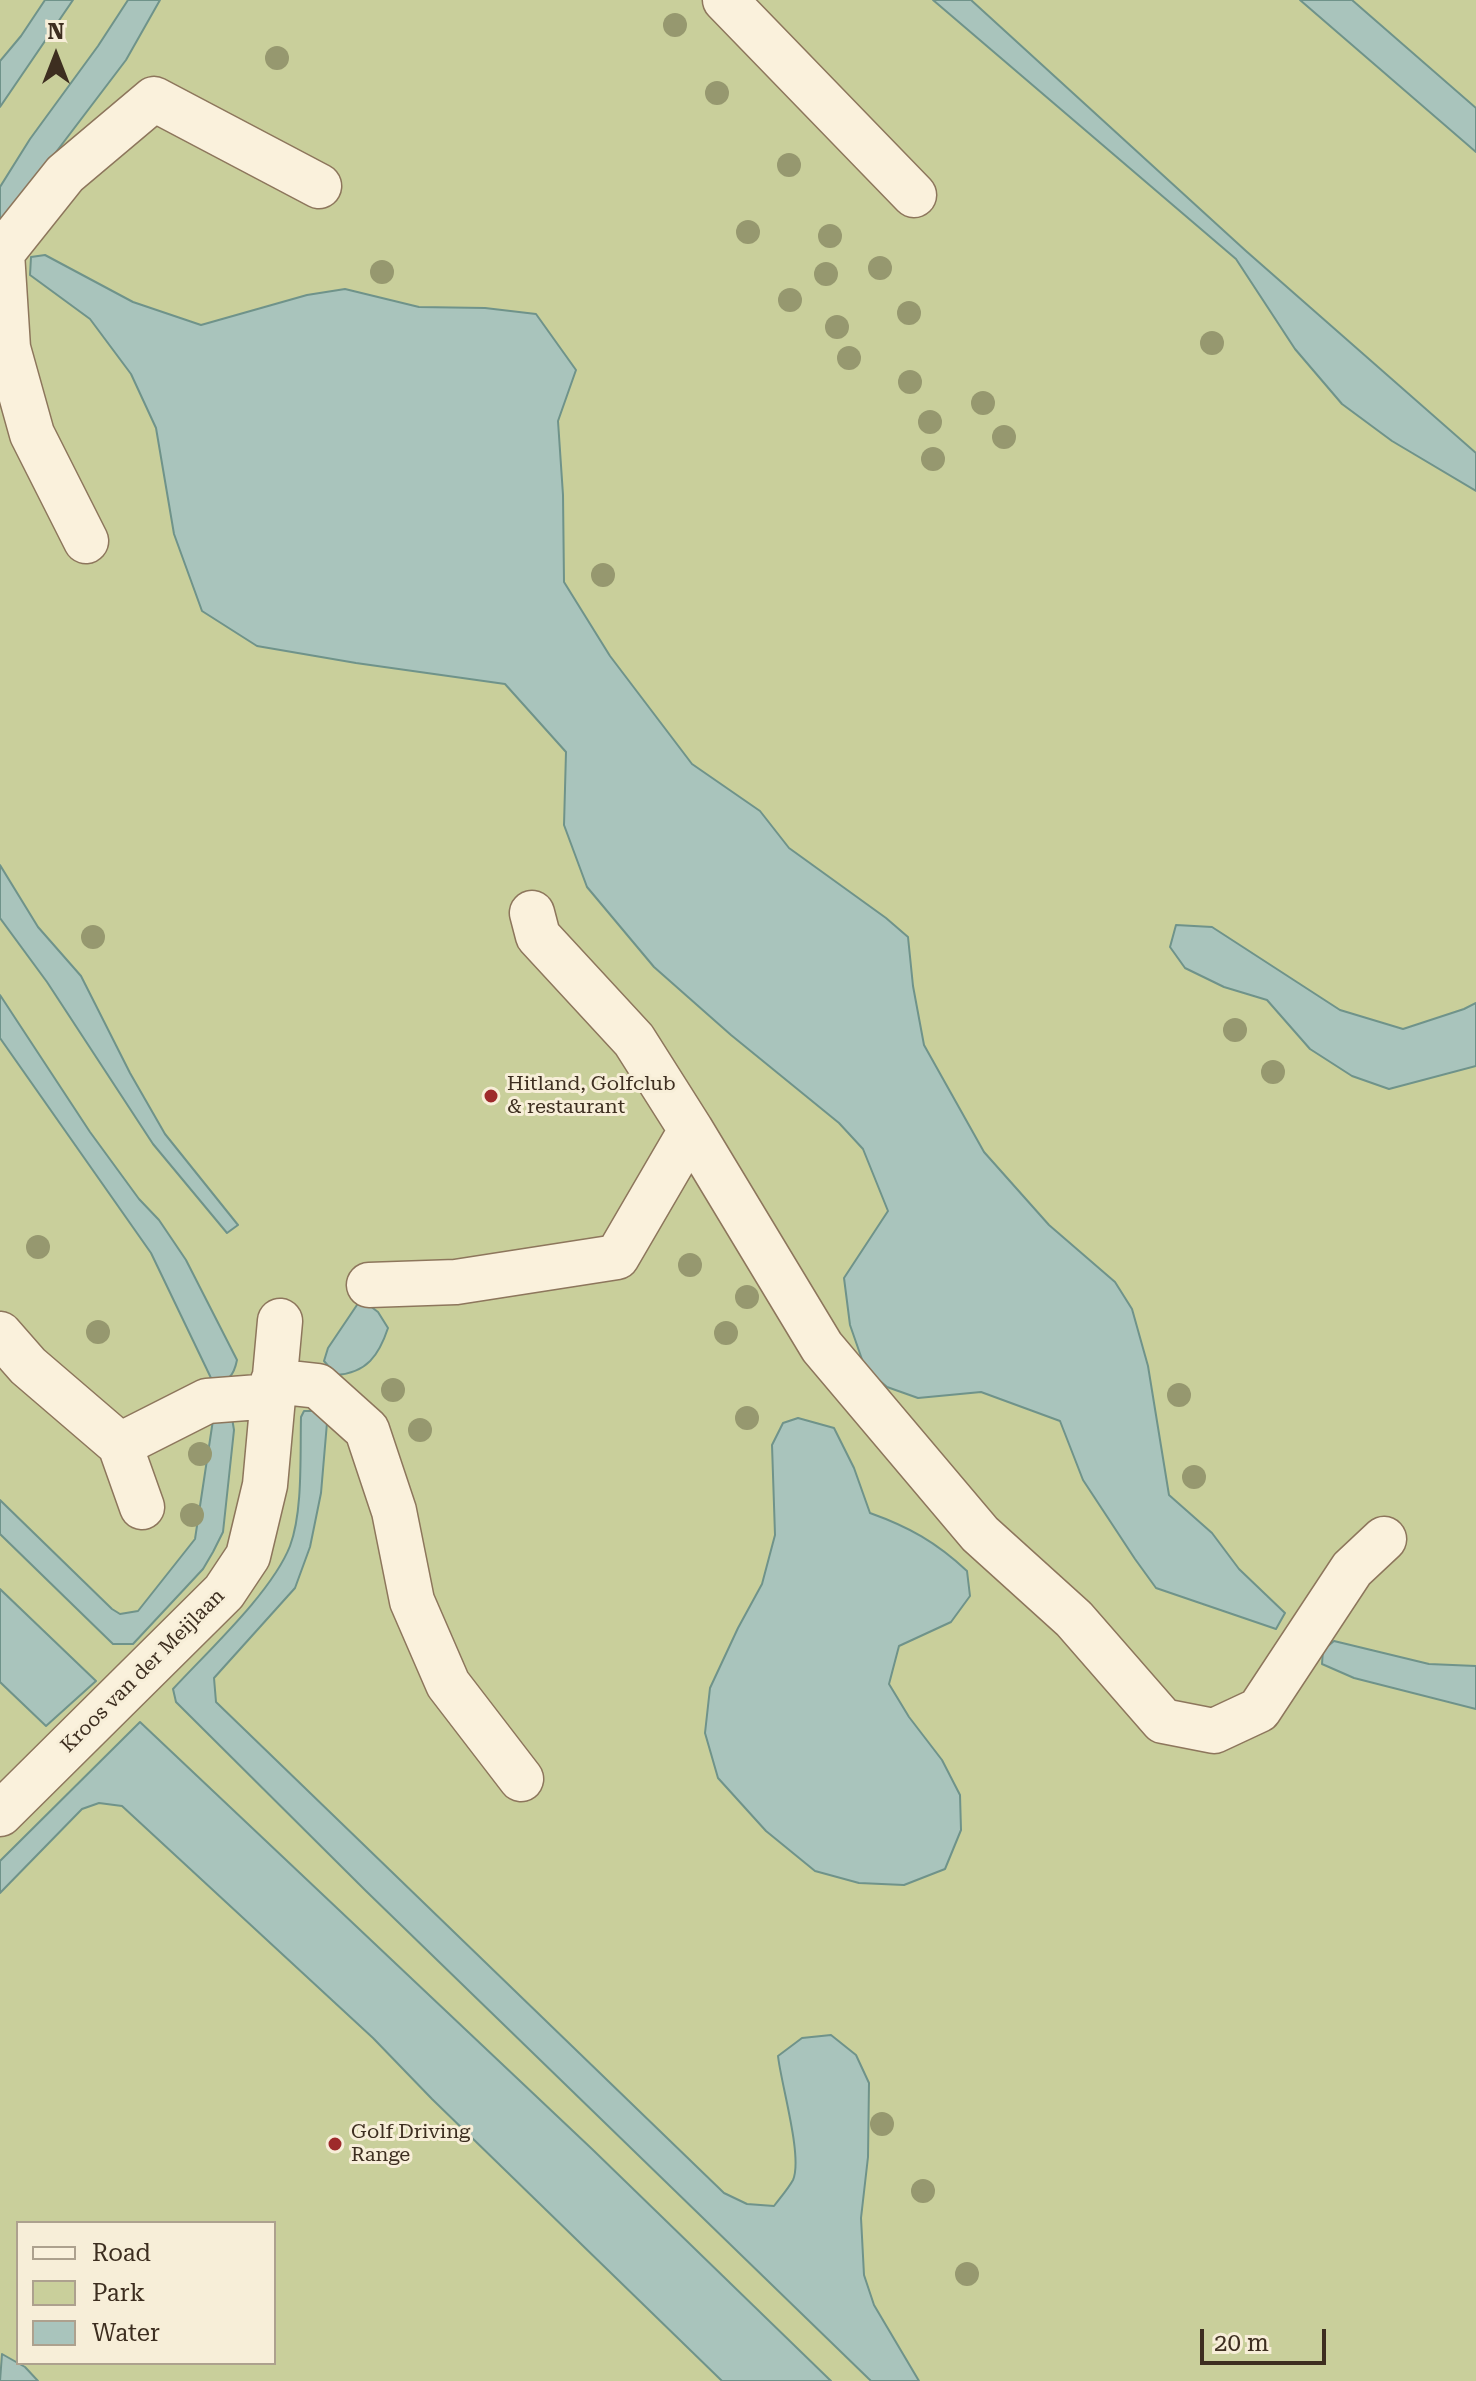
<!DOCTYPE html>
<style>
body{margin:0}
#map{position:relative;width:1476px;height:2381px;overflow:hidden;background:#f0e4c8;font-family:"Roboto Serif",serif}
canvas{display:block}
.legend{position:absolute;left:16px;top:2221px;width:260px;height:144px;box-sizing:border-box;background:#f7eed8;border:2px solid #ada18e;margin:0;padding:10px 14px;list-style:none;font-size:24px;color:#3d2e20}
.legend li{display:flex;align-items:center;gap:16px;height:40px}
.legend b{width:40px;border:2px solid #ada18e}
.north{position:absolute;left:16px;top:16px;width:80px;height:80px;-webkit-text-stroke:6px #f7eed8;paint-order:stroke;rotate:0deg;font-size:22px;font-weight:700;line-height:32px;text-align:center;color:#3d2e20}
.north::after{content:'';display:block;margin:auto;width:28px;height:36px;background:#3d2e20;clip-path:polygon(50% 0,100% 100%,50% 72%,0 100%)}
.scale{position:absolute;left:1200px;top:2329px;width:126px;height:36px;box-sizing:border-box;border:4px solid #3d2e20;border-top:0;padding-left:10px;font-size:24px;line-height:28px;white-space:nowrap;color:#3d2e20;-webkit-text-stroke:6px #f7eed8;paint-order:stroke}
</style>
<div id="map">
<canvas width="1476" height="2381"></canvas>
<ul class="legend">
<li><b style="height:10px;background:#faf1dc"></b>Road</li>
<li><b style="height:22px;background:#c9cf9b"></b>Park</li>
<li><b style="height:22px;background:#a9c4bc"></b>Water</li>
</ul>
<div class="north">N</div>
<div class="scale">20 m</div>
</div>
<script>
const g = document.querySelector('canvas').getContext('2d');
g.lineJoin = 'round';
function paint(path, color) {
  g.fillStyle = color;
  g.fill(path, 'evenodd');
}
function trace(path, color, width, dash) {
  g.strokeStyle = color;
  g.lineWidth = width;
  g.lineCap = dash ? 'butt' : 'round';
  g.setLineDash(dash || []);
  g.stroke(path);
}
function label(font, color, halo, rows, align = 'center') {
  g.font = font + ' "Roboto Serif",serif';
  g.lineWidth = 6;
  g.setLineDash([]);
  g.textBaseline = 'middle';
  g.strokeStyle = halo;
  g.fillStyle = color;
  for (const [text, x, y, turn = 0] of rows) {
    g.save();
    g.translate(x, y);
    g.rotate((+turn || 0) * Math.PI / 180);
    g.textAlign = isNaN(turn) ? turn : align;
    if (halo) g.strokeText(text, 0, 0);
    g.fillText(text, 0, 0);
    g.restore();
  }
}
paint(new Path2D(`
 M0,0H1330L1476,134V2381H0ZM18,2223H274V2363H18Z
 M1352,0H1476V108Z`), '#c9cf9b');
const water = new Path2D(`
 M45,0H73L0,107V61L21,36Z
 M128,0H160L126,60L0,226V187L30,139L98,46Z
 M933,0H971L1246,251L1476,453V491L1392,441L1342,404L1295,349L1236,259Z
 M1300,0H1352L1476,108V152Z
 M45,255L133,302L201,325L307,295L345,289L419,307L485,308L536,314L576,370L558,421L563,495L564,582L610,656L692,764L760,811L789,848L886,918L908,937L913,986L924,1045L984,1152L1049,1225L1115,1282L1132,1309L1148,1366L1169,1495L1212,1533L1239,1569L1285,1613L1276,1629L1156,1588L1135,1559L1083,1480L1060,1421L981,1392L918,1398L887,1387L865,1368L850,1325L844,1278L888,1211L863,1149L839,1123L731,1035L654,967L587,887L564,825L566,752L505,684L356,663L257,646L202,611L174,534L156,428L131,374L90,319L30,275L31,257Z
 M0,865L38,927L81,976L130,1073L165,1134L238,1225L227,1233L153,1144L47,982L0,918Z
 M1176,925L1212,927L1340,1010L1403,1029L1464,1009L1476,1003V1066L1389,1089L1352,1076L1310,1049L1267,1000L1224,987L1185,968L1170,947Z
 M0,995L90,1132L139,1199L159,1220L186,1260L237,1360C234,1375 228,1385 211,1378L151,1253L0,1038Z
 M361,1299L378,1312L388,1328C379,1355 367,1373 336,1375L324,1361L328,1348Z
 M304,1411H328L321,1493L310,1547L295,1588L214,1678L216,1702L724,2193L747,2204L774,2206C780,2198 788,2189 793,2180C803,2157 781,2084 778,2056L802,2038L831,2035L856,2055L869,2083L868,2157L861,2218L864,2275L874,2305L919,2381H871L366,1891L176,1702L173,1689C208,1651 272,1592 290,1546C303,1511 300,1455 301,1417Z
 M232,1418L234,1430L223,1532L213,1552L203,1569L133,1644H113L0,1534V1500L112,1609L120,1614L138,1611L195,1539L213,1420Z
 M798,1418L834,1428L854,1468L870,1513C909,1527 936,1542 967,1571L970,1596L951,1622L899,1646L889,1684L909,1717L942,1760L960,1795L961,1830L945,1869L904,1885L859,1883L815,1871L766,1831L718,1778L705,1733L710,1688L738,1628L762,1584L775,1535L772,1445L783,1423Z
 M0,1589L96,1681L46,1726L0,1682Z
 M1334,1641L1429,1664L1476,1666V1709L1354,1678L1322,1664L1323,1650Z
 M140,1722L592,2149L831,2381H722L432,2099L373,2038L122,1806L99,1803L82,1809L0,1893V1861Z
 M2,2354L25,2367L38,2381H0Z`);
paint(water, '#a9c4bc');
trace(water, '#6f938a', 2);
const minor = new Path2D(`
 M725,0L914,195
 M86,541L32,434L8,348L2,253L65,174L154,99L319,186
 M691,1130L822,1347L980,1534L1074,1619L1163,1721L1214,1731L1259,1710L1352,1569L1384,1539
 M369,1285L456,1282L617,1257L691,1130L634,1040L538,936L532,913
 M0,1334L28,1366L120,1445
 M273,1381L318,1386L367,1430L394,1511L412,1601L448,1684L521,1779
 M142,1507L120,1445L207,1401L272,1396
 M0,1814L224,1592L248,1556L265,1485L280,1321`);
trace(minor, '#8d765c', 47);
trace(minor, '#faf1dc', 44);
g.fillStyle = '#96986f';
for (const [x, y] of [
 [675,25],
 [277,58],
 [717,93],
 [789,165],
 [748,232],
 [830,236],
 [880,268],
 [382,272],
 [826,274],
 [790,300],
 [909,313],
 [837,327],
 [1212,343],
 [849,358],
 [910,382],
 [983,403],
 [930,422],
 [1004,437],
 [933,459],
 [603,575],
 [93,937],
 [1235,1030],
 [1273,1072],
 [38,1247],
 [690,1265],
 [747,1297],
 [98,1332],
 [726,1333],
 [393,1390],
 [1179,1395],
 [747,1418],
 [420,1430],
 [200,1454],
 [1194,1477],
 [192,1515],
 [882,2124],
 [923,2191],
 [967,2274]
]) {
  g.beginPath();
  g.arc(x, y, 12, 0, 2 * Math.PI);
  g.fill();
}
for (const [x, y, r, color] of [
 [491,1096,8,"#9e2a2b"],
 [335,2144,8,"#9e2a2b"]
]) {
  const dot = new Path2D();
  dot.arc(x, y, r, 0, 2 * Math.PI);
  g.fillStyle = color;
  g.fill(dot);
  trace(dot, '#f7eed8', 3);
}
label('20px', '#3d2e20', '#f7eed8', [
 ["Hitland, Golfclub",507,1084],
 ["& restaurant",507,1107],
 ["Golf Driving",351,2132],
 ["Range",351,2155]
], 'left');
label('20px', '#3d2e20', '#f7eed8', [
 ["Kroos van der Meijlaan",143,1671,-45]
]);
</script>
